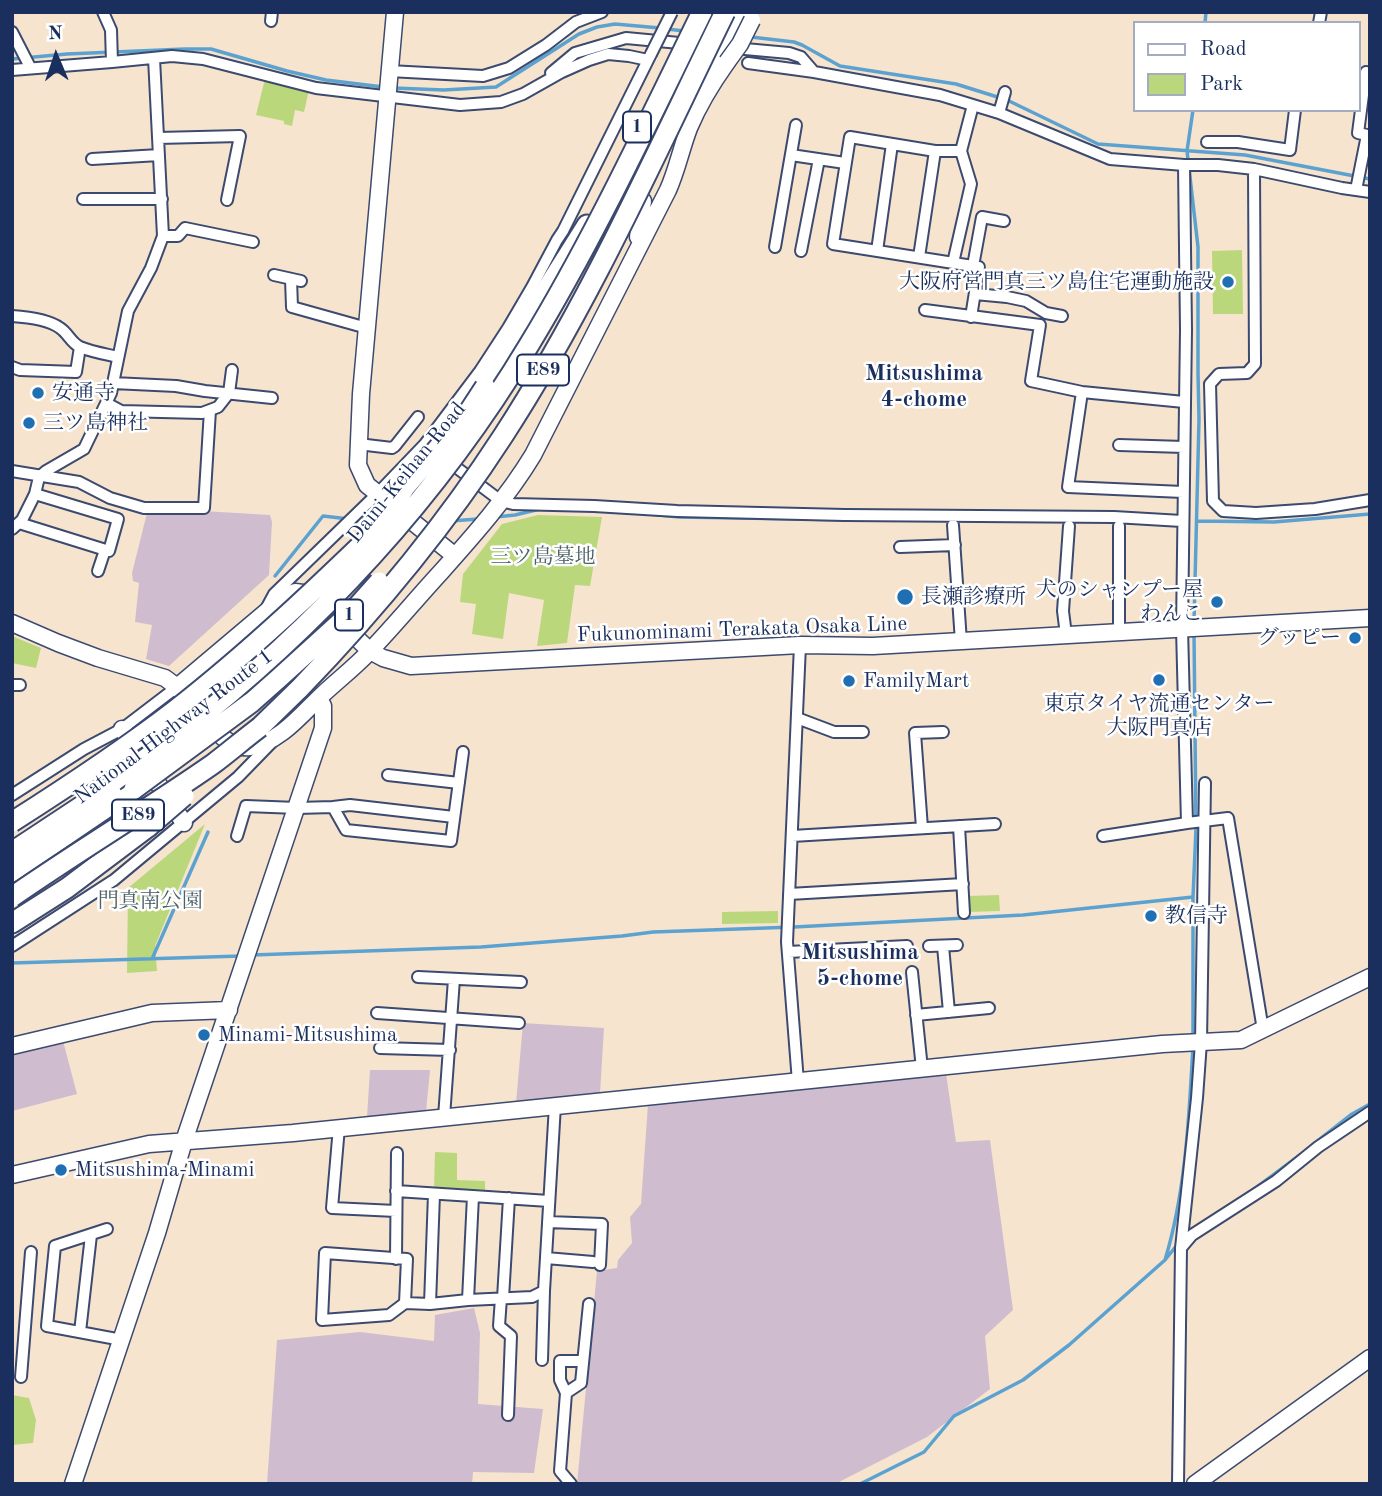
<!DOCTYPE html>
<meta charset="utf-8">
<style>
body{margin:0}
#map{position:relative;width:1382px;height:1496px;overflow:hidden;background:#f7e4ce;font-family:"Old Standard TT",serif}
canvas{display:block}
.frame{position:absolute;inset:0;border:14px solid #1b2f5e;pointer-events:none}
.legend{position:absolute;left:1133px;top:21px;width:228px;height:91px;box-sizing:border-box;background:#fff;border:2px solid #a4acbf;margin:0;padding:9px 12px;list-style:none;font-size:21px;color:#1b2f5e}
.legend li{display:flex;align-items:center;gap:14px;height:35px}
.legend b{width:35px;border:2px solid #a4acbf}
.north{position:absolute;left:21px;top:21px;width:70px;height:70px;-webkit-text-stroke:5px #fff;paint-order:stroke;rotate:358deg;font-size:19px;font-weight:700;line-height:28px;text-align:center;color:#1b2f5e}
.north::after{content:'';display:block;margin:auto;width:24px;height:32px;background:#1b2f5e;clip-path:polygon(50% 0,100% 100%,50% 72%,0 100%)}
</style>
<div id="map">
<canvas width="1382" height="1496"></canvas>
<div class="frame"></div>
<ul class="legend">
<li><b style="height:9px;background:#fff"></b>Road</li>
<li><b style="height:19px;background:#bbd77c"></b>Park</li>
</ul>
<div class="north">N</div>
</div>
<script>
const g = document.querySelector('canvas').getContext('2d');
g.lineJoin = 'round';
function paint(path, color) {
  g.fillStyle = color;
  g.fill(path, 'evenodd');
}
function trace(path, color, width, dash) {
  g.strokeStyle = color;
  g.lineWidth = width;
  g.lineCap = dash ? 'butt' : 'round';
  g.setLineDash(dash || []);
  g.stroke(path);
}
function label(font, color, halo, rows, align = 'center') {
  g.font = font + ' "Old Standard TT","Noto Serif JP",serif';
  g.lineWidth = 5;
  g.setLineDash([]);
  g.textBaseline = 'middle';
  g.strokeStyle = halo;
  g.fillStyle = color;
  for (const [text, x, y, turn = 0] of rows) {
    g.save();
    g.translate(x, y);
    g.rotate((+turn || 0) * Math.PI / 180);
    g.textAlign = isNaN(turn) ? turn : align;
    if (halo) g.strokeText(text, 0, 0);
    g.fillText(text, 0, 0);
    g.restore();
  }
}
paint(new Path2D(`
 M203,511L270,515L272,522L269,575L169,666L146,659L152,625L135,622L139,583L133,581L132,573L147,513Z
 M523,1023L604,1028L600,1094L516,1103Z
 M63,1041L77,1094L12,1111V1054Z
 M370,1070H430L426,1112L367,1117Z
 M946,1073L956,1142L990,1140L1013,1310L985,1336L990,1389L927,1437L835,1484H577L597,1271L617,1268L618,1260L632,1243L630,1217L641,1204L648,1104Z
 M474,1308L480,1333L478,1404L543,1409L534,1473L473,1472L472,1484H267L277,1340L360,1332L434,1341L435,1315Z`), '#cfbdcf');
paint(new Path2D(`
 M265,79L309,90L304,112L295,110L292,126L284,124V121L256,115Z
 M1242,250L1243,314H1213L1212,251Z
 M538,515L602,517L590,586L575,585L567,643L537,646L544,600L509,593L503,639L472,634L476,604L460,602L463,574L502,524Z
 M12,636L41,648L36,668L12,663Z
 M205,824L155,946L157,971L127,973L128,888Z
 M999,895L1000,911L968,912L967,896Z
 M778,911V923L722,924V912Z
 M435,1152L457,1153V1180L485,1181V1190L434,1189Z
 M12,1395L29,1398L36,1420L33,1443L12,1445Z`), '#bbd77c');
trace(new Path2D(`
 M1205,23L1206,12
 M667,29L684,31
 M751,37L794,42L802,45L840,66L956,84L1007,100L1098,144L1245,155L1370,179
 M12,59L67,54L185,49H211L287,71L326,80L383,87
 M394,88L444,90L496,87L579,34L597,27L615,24L660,28
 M1193,110L1187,151L1198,247V373L1199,419L1194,622
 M649,514L679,517L855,520
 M496,517L515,515L540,509
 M357,519L373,521
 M451,521L478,519
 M1197,521L1274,522L1370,514
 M275,576L323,516L349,519
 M252,955L481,947L622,936L653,932L794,927L1023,915L1193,897
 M152,959L208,832
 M12,963L241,956
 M1193,1038V897L1196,828L1194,633
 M1315,1143L1352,1114L1370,1104
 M1253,1190L1300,1155
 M1165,1260C1186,1191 1189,1117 1193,1046
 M860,1484L924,1452L954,1416L1023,1380L1069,1345L1165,1260L1177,1245`), '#5ca2d1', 3.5);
const street = new Path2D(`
 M103,12L111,30L112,62
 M271,21L272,12
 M1319,23L1321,12
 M12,32L30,67
 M734,48L789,53L801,57L814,72
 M748,63L814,72L940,95L999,113L1110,159L1184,165H1218L1254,169L1342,188L1370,192
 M12,70L112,62L172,56L203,59L316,88L460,105L501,102L523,94L562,72L589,60L608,54L629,56L648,60
 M389,71L483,76L509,68L546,45L576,22L602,12
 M551,73L575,53L626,38L690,44
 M999,113L1005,92
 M158,138L240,136L227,200
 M1207,142H1238L1290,150L1295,110
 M791,155L845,163
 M92,159L159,155
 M1184,165L1186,330L1182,628L1187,823
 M1254,169L1255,364L1247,373L1219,374L1210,384L1213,501L1223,511L1256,513L1315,509L1370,500
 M1356,190L1367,135L1358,133L1366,72
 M83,199H162
 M163,236H178L185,228L253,242
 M775,247L796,125
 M801,251L819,159
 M877,251L892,144
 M919,257L935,151
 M953,263L971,184L961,151
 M973,266L982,217L1004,221
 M274,275L301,281
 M291,279L292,307L367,328
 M975,294L1007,297L1026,301L1046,313L1062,316
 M925,310L1040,325L1031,381L1082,392L1184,402
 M12,316C27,317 48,319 60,328C68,333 71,343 80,347C92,352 105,354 118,357
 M971,317L979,267L833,244L850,137L935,151H961L973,105
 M12,367L20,370L76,372L80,347
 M113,383L176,386L205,391L272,398
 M1082,392L1068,487L1183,492
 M106,403L121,411L202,413L218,407L229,393L232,370
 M358,444L392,448L395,446L418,417
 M425,444L501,501L513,504L594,506L677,511L845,515L1114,517L1182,521
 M1119,445L1184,447
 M12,471L79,482L110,498L144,508H204L210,410
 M19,523L109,551L118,519L35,494
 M953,525L961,642
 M12,529L22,520L35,494L39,477L46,471L84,449L111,393L128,311L151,268L163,236L154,58
 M900,547L955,545
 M98,571L105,550
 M267,607L274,594L378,493L425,444L480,371L508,328L532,287L557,240L563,231L651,54
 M1119,632V526
 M1066,635L1063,611L1069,526
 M12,685H20
 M797,718L834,732H863
 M388,775L459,783
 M12,795L84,749L122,729L177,687
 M333,807L350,805L454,817
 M959,826L964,913
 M922,828L915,733L943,732
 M237,836L246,806L297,808L333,807L346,830L451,841L463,752
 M792,836L995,824
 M1103,836L1187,823L1228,818L1263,1030
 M789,894L963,884
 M12,946L114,880L238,777L273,741
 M929,946L957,945
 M943,946L949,1012
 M788,952L907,946
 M912,972L922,1069
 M418,977L521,982
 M377,1013L519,1023
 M916,1015L989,1008
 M380,1048L450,1050
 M798,1082L787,942L800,645
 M444,1117L454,979
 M339,1127L332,1208L396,1211
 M396,1191L549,1201
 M548,1222L602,1224L600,1265
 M107,1229L55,1246L47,1326L122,1340
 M1181,1248L1192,1235L1276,1181L1318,1147L1370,1112
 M546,1258L593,1262
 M396,1259L397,1153
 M501,1298L499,1326L511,1336L508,1415
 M503,1298L509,1198
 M468,1300L473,1196
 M405,1303L407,1259L325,1253L322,1320L389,1315L405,1303L430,1304L468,1300L532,1297L544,1291L555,1105
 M430,1304L434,1194
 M80,1332L91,1235
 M542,1360L544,1291
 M21,1377L31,1252
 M566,1393L560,1380V1361H583
 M571,1484L560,1471L566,1393L581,1383L589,1304
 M1178,1484L1181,1248L1197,1098L1201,1042L1205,783`);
const secondary = new Path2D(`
 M395,12L361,394L358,465L367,485L455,556
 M638,237L643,201
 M12,623L58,643L98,658L165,678L177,687L183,694
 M177,687L286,595L295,592L303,593L314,597L370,651L383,658L411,666L800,645L873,646L1370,618
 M207,721C220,734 229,749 250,747C279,743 302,714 322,695C338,680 355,667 369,652C394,626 417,598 441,572C474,535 507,498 533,455L668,190C677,170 681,149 689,128C699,104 712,83 727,62
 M122,729L184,823
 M12,1046L152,1013L229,1010
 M12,1175L149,1144L293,1133L1162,1044L1241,1040L1370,977
 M73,1484L157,1233L184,1141L323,728V706L319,698
 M1195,1484L1370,1358`);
const highway = new Path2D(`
 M684,118L738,12
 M485,387L587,225
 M260,727L300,688
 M12,852L127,776
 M12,872L134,789
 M12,923L67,888L148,827`);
trace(street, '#3c4a6f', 14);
trace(secondary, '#3c4a6f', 19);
trace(highway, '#3c4a6f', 23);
trace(street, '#fff', 10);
trace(secondary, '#fff', 16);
trace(highway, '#fff', 19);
const streetBridge = new Path2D(`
 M651,54L672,12`);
const secondaryBridge = new Path2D(`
 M727,62L740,44L752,20`);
const highwayBridge = new Path2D(`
 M382,524L405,487L468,413L485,387
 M300,688C375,610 444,527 503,436C590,302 655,155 725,12
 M114,781C135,766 157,751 178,735C317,628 439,495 529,345C594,238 647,124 702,12
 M134,789L252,702L278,679L354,610L379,582
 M12,822C67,787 122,751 174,711C251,651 321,584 391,516
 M148,827L184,796
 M12,897C78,851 147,810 213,764C229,752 244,739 260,727`);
trace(streetBridge, '#3c4a6f', 14, []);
trace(secondaryBridge, '#3c4a6f', 19, []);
trace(highwayBridge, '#3c4a6f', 23, []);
trace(streetBridge, '#fff', 10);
trace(secondaryBridge, '#fff', 16);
trace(highwayBridge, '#fff', 19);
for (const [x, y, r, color] of [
 [1228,282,7,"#1f6fb2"],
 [38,393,7,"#1f6fb2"],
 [29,423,7,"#1f6fb2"],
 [905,597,9,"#1f6fb2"],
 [1217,602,7,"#1f6fb2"],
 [1355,638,7,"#1f6fb2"],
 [1159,680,7,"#1f6fb2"],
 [849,681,7,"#1f6fb2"],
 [1151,916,7,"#1f6fb2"],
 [204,1035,7,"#1f6fb2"],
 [61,1170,7,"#1f6fb2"]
]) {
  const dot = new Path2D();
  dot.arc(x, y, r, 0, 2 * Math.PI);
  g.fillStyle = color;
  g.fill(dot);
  trace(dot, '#fff', 2.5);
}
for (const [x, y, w] of [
 [637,127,28],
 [543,370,52],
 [349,615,28],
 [138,815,52]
]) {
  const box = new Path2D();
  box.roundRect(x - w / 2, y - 15.5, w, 31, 5);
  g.fillStyle = '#fff';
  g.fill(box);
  trace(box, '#1b2f5e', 2);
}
label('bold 19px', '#1b2f5e', null, [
 ["1",637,127],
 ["E89",543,370],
 ["1",349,615],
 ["E89",138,815]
]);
label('21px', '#1b2f5e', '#fff', [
 ["大阪府営門真三ツ島住宅運動施設",1214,282,"right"],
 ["安通寺",52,393],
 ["三ツ島神社",43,423],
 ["犬のシャンプー屋",1203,590,"right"],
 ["わんこ",1203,614,"right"],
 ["長瀬診療所",921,597],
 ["グッピー",1341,638,"right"],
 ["FamilyMart",863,681],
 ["東京タイヤ流通センター",1159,704,"center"],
 ["大阪門真店",1159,728,"center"],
 ["教信寺",1165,916],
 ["Minami-Mitsushima",218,1035],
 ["Mitsushima-Minami",75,1170]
], 'left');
label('21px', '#1b2f5e', '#fff', [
 ["Daini-Keihan Road",407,473,-51],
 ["Fukunominami Terakata Osaka Line",742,630,-2],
 ["National Highway Route 1",174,727,-37]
]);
label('21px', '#4b6167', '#fff', [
 ["三ツ島墓地",543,557],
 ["門真南公園",150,901]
]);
label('bold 23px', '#1b2f5e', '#fff', [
 ["Mitsushima",924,374],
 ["4-chome",924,400],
 ["Mitsushima",860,953],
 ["5-chome",860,979]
]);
</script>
